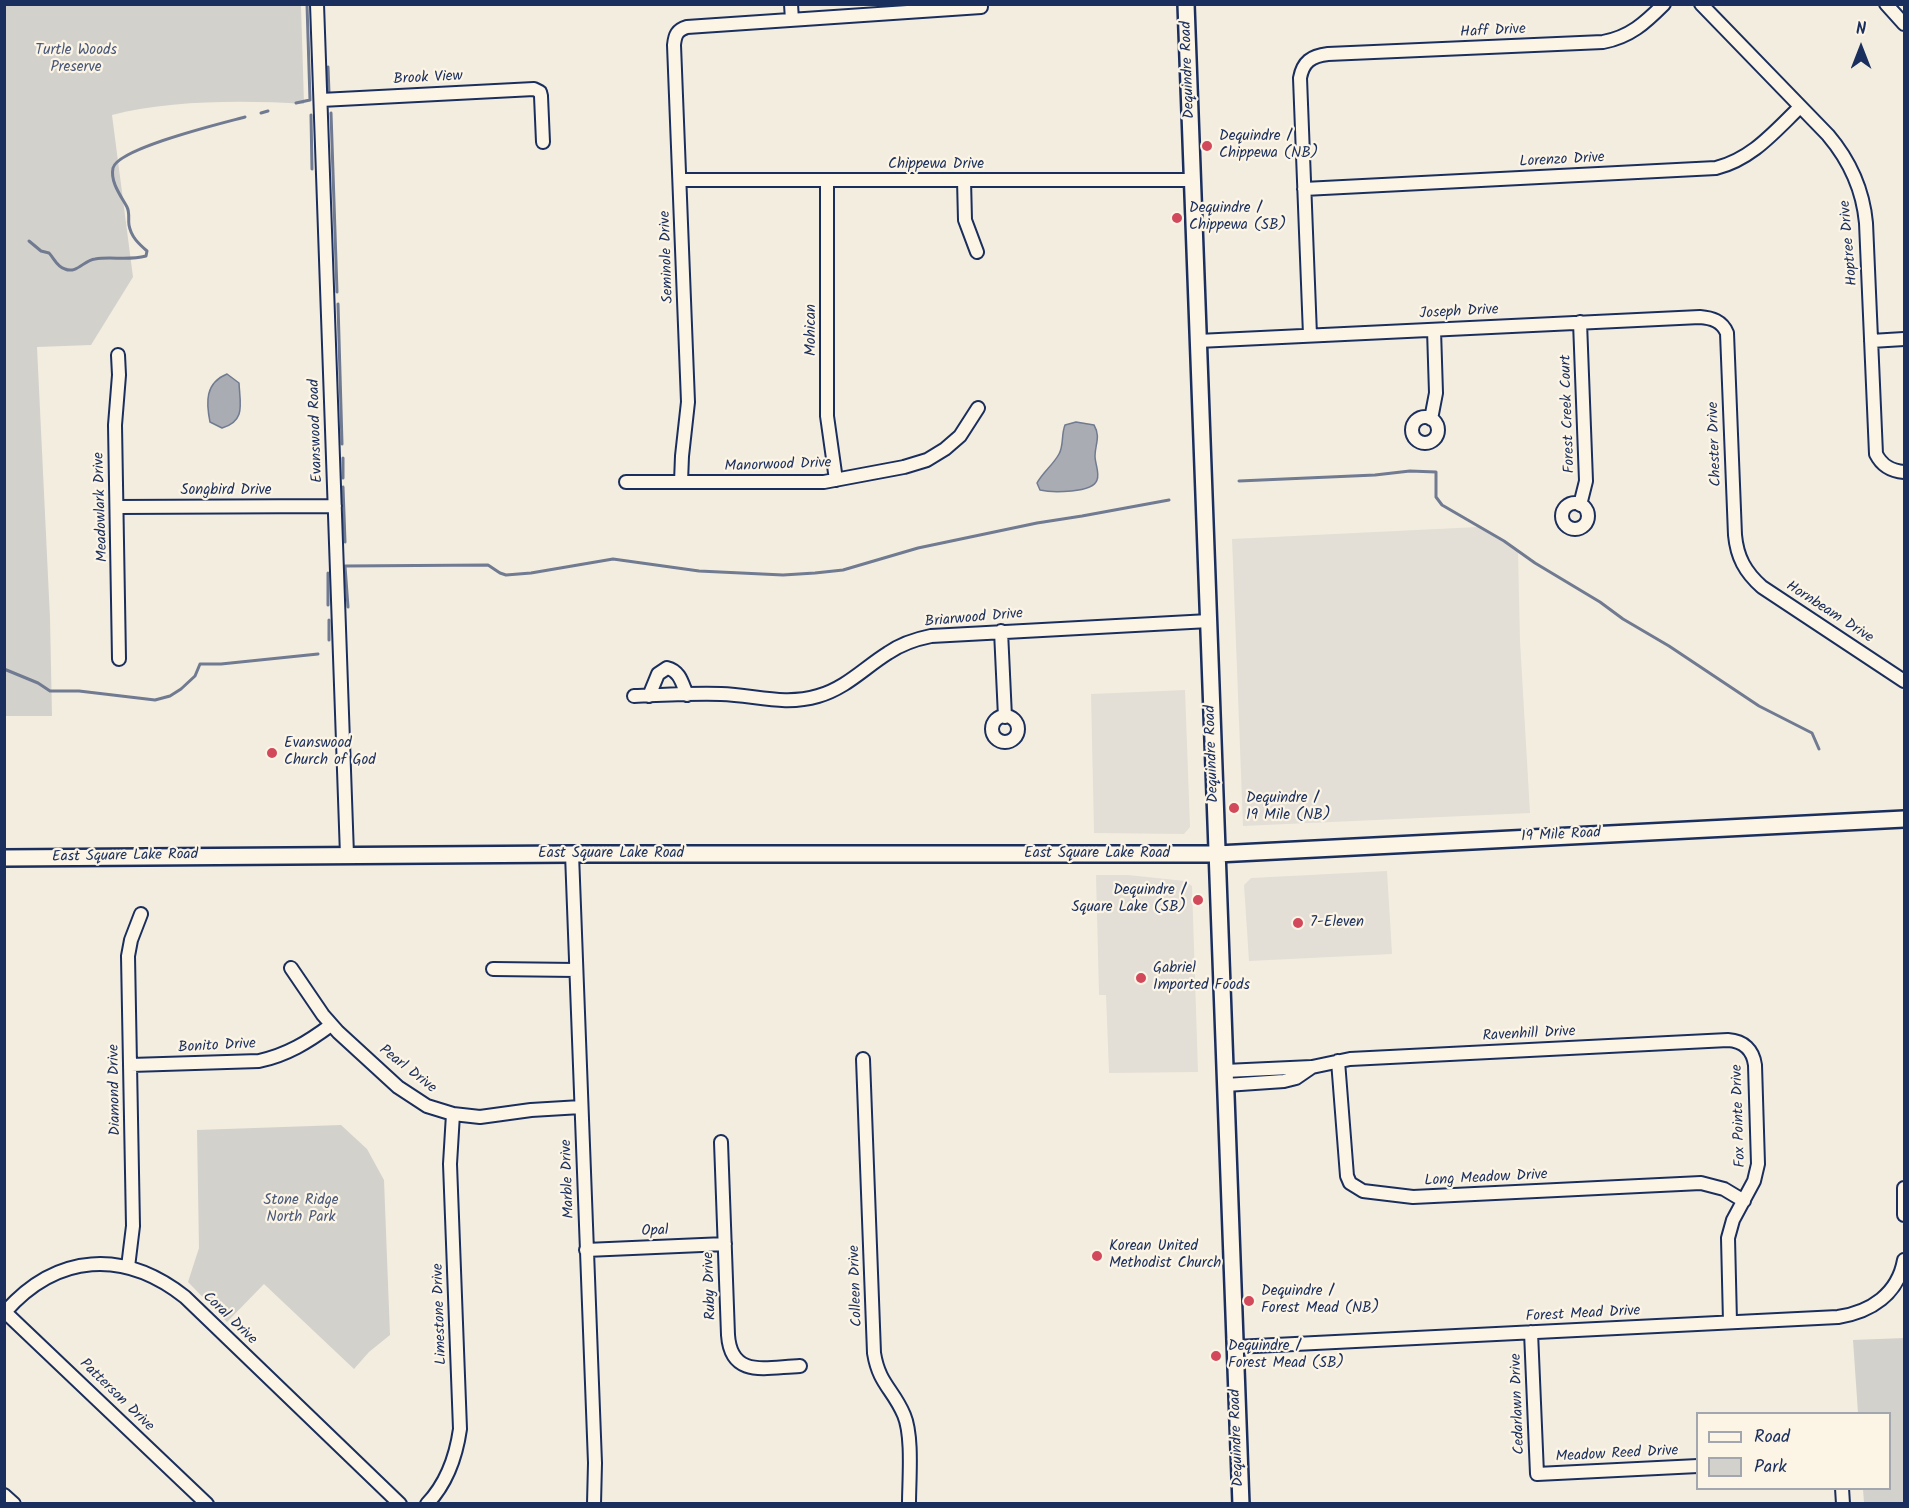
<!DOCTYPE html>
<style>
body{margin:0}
#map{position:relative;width:1909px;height:1508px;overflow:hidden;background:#f3ede0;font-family:Kalam,sans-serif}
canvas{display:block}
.frame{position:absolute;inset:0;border:6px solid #1b2f5e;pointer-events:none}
.legend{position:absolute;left:1696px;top:1412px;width:195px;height:78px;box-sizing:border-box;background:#fcf5e5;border:2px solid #a2a6af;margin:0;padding:8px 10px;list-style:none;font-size:18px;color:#1b2f5e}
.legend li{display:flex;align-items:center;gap:12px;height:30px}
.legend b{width:30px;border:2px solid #a2a6af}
.north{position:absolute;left:1831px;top:18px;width:60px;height:60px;-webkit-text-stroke:4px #fcf5e5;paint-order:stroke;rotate:0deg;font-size:16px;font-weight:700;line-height:24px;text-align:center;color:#1b2f5e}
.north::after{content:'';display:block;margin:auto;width:21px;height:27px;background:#1b2f5e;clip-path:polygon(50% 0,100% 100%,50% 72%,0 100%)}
</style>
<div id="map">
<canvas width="1909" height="1508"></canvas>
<div class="frame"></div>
<ul class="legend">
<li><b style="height:8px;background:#fcf5e5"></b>Road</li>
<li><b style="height:16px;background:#d3d1cc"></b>Park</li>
</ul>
<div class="north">N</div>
</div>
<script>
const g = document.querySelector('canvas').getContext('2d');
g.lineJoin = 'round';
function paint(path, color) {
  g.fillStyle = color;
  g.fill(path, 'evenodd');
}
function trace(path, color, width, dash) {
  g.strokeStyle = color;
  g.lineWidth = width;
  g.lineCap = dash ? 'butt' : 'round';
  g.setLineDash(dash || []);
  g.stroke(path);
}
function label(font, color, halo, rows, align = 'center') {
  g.font = font + ' Kalam,sans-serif';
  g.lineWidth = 4.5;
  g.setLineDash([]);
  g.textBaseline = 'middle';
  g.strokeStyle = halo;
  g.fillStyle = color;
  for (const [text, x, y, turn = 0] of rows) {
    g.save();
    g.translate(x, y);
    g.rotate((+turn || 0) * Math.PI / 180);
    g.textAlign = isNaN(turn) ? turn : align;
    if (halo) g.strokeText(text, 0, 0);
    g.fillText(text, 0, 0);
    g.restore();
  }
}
paint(new Path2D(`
 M1478,527L1518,551L1520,641L1530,813L1243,826L1232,539Z
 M1185,690L1190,827L1184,834L1094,833L1091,694Z
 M1387,871L1392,954L1249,961L1244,885L1251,878Z
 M1096,875H1128L1185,881L1192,886L1198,1072L1109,1073L1106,995H1099Z`), '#e3dfd6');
paint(new Path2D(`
 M4,5H301L304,104C245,100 169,100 112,115L133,277L91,345L37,347L50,618L52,716H5Z
 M341,1125L367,1149L384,1180L390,1335L369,1352L354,1369L264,1284L227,1322L188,1282L199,1248L197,1130Z
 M1904,1338V1503H1864L1863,1489L1890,1488V1414L1858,1413L1853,1340Z`), '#d3d1cc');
const water = new Path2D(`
 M227,374L239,383C240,404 246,421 222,428L210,422C206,402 205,383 227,374Z
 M1076,422L1094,425C1101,437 1095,444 1095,456C1095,464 1100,473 1097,480C1093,493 1052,493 1040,490L1037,483C1043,472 1053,465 1059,454C1064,445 1061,435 1065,425Z`);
paint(water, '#a9acb3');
trace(water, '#707a91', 1.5);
trace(new Path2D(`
 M328,67L329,93
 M296,103L310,100L307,4
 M261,113L268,111
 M331,113L337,292
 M311,115L312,169
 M29,241L41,251L49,253C54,258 57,267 65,269C77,274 84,260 95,259C112,256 127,261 146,256L147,251C139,244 131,237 129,225C128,219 130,213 127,207C121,196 110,182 113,168C118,148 223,123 245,117
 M338,304L342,444
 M343,458V478
 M1239,481L1375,475L1410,471L1436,472V497L1442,505L1504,541L1535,563L1600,602L1623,619L1669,646L1759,706L1812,733L1819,749
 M343,487L345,542
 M328,573V605
 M348,607L345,566L488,565L500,573L506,575L531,573L613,559L699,571L783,575L815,573L843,570L918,548L1037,523L1082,516L1169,500
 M329,620V640
 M4,669L38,683L50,691H79L155,700L170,696L181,689L195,676L200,664H221L318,654`), '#707a91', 3);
const minor = new Path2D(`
 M317,4L347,855
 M791,4L792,20
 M1701,4L1828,135C1850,161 1863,190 1866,223L1876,454C1882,466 1891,471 1904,472
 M1886,4L1904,24
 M321,100L534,89L540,92L541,96L543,142
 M680,180H1192
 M827,180V416L836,480
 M964,180L965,220L977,252
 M1304,189L1716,168C1752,159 1774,132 1800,107
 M1580,322L1586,481L1580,505
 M1310,335L1300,78C1303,62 1311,56 1328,54L1603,42C1630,37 1645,23 1664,4
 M1198,341L1700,317C1712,318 1722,321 1727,333L1735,535C1737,557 1745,572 1762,587L1904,681
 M1871,341L1904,339
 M118,355L119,375L115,425L119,659
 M1412 430a13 13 0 1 1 26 0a13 13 0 1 1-26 0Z
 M1431,419L1436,393L1434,330
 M626,482H824L904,467L927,460L945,449L960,436L978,408
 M681,482L682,456L688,402L674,45C675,35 677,30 687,27L981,7
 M1562 516a13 13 0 1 1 26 0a13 13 0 1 1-26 0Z
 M117,507L335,506
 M1001,631L1005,717
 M634,696C663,695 692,693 721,694C755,695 784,706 818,696C846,688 864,668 888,653C901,644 916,639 931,636L1209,621
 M649,696L658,674L667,668C680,671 682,683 687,695
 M992 729a13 13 0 1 1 26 0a13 13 0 1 1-26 0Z
 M572,854L595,1463L594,1504
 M291,968L323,1015L338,1032L398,1087L427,1106L453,1114L480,1117L531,1110L581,1107
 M493,969L576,970
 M863,1059L874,1353C879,1384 893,1389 904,1415C913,1436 909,1480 909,1504
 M1338,1061L1347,1176L1350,1183L1363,1191L1413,1197L1701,1183L1724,1189L1744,1201
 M131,1065L259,1061C287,1055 308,1042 331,1025
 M1225,1071L1312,1067L1350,1059L1728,1040C1744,1041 1753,1050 1755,1065L1758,1164L1754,1181L1733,1220L1728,1238L1730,1322
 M1226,1085L1284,1081L1296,1078L1312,1067
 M721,1142L728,1335C731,1379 767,1367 800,1366
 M1904,1188V1215
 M586,1250L725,1244
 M128,1267L133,1226L128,956L131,940L141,914
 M4,1311L207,1504
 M5,1312C57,1253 124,1249 185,1297L400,1504
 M1531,1332L1537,1474L1698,1466
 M1235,1347L1838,1317C1871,1312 1898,1294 1904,1260
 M1842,1488L1843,1504
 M4,1495L14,1504
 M427,1504C447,1483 456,1457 460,1429L450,1164L453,1114`);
const major = new Path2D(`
 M1186,4L1241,1504
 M4,858L572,854H1217L1904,819`);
trace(minor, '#1b2f5e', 16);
trace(major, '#1b2f5e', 20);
trace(minor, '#fcf5e5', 12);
trace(major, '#fcf5e5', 15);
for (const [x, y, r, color] of [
 [1207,146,6,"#d1495b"],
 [1177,218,6,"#d1495b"],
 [272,753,6,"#d1495b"],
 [1234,808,6,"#d1495b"],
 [1198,900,6,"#d1495b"],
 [1298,923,6,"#d1495b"],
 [1141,978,6,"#d1495b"],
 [1097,1256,6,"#d1495b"],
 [1249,1301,6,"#d1495b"],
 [1216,1356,6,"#d1495b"]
]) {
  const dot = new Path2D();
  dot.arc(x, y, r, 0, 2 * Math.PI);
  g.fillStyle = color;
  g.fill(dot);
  trace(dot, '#fcf5e5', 2);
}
label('15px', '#1b2f5e', '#fcf5e5', [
 ["Haff Drive",1493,32,-3],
 ["Dequindre Road",1189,70,-92],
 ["Brook View",428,79,-3],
 ["Lorenzo Drive",1562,161,-3],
 ["Chippewa Drive",936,165],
 ["Hoptree Drive",1850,243,-95],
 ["Seminole Drive",668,257,-92],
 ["Joseph Drive",1459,313,-3],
 ["Mohican",812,330,-90],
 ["Forest Creek Court",1569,414,-92],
 ["Evanswood Road",317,431,-92],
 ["Chester Drive",1716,444,-92],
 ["Manorwood Drive",778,466,-2],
 ["Songbird Drive",226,491],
 ["Meadowlark Drive",102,507,-92],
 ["Hornbeam Drive",1829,613,33],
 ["Briarwood Drive",974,619,-5],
 ["Dequindre Road",1213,754,-92],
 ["19 Mile Road",1561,836,-3],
 ["East Square Lake Road",611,854],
 ["East Square Lake Road",1097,854],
 ["East Square Lake Road",125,857,-1],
 ["Ravenhill Drive",1529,1035,-3],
 ["Bonito Drive",217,1047,-3],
 ["Pearl Drive",407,1070,38],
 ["Diamond Drive",116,1090,-91],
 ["Fox Pointe Drive",1740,1116,-92],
 ["Marble Drive",569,1179,-92],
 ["Long Meadow Drive",1486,1179,-3],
 ["Opal",655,1232,-2],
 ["Ruby Drive",711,1286,-92],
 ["Colleen Drive",857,1286,-92],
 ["Limestone Drive",441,1314,-92],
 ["Forest Mead Drive",1583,1315,-3],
 ["Coral Drive",229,1319,44],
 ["Patterson Drive",116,1396,44],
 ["Cedarlawn Drive",1519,1404,-92],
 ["Dequindre Road",1238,1438,-92],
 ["Meadow Reed Drive",1617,1455,-3]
]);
label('15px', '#49587a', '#fcf5e5', [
 ["Turtle Woods",76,51],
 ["Preserve",76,68],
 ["Stone Ridge",301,1201],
 ["North Park",301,1218]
]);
label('15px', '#1b2f5e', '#fcf5e5', [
 ["Dequindre /",1219,137],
 ["Chippewa (NB)",1219,154],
 ["Dequindre /",1189,209],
 ["Chippewa (SB)",1189,226],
 ["Evanswood",284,744],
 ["Church of God",284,761],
 ["Dequindre /",1246,799],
 ["19 Mile (NB)",1246,816],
 ["Dequindre /",1186,891,"right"],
 ["Square Lake (SB)",1186,908,"right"],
 ["7-Eleven",1310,923],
 ["Gabriel",1153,969],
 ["Imported Foods",1153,986],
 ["Korean United",1109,1247],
 ["Methodist Church",1109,1264],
 ["Dequindre /",1261,1292],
 ["Forest Mead (NB)",1261,1309],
 ["Dequindre /",1228,1347],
 ["Forest Mead (SB)",1228,1364]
], 'left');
</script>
